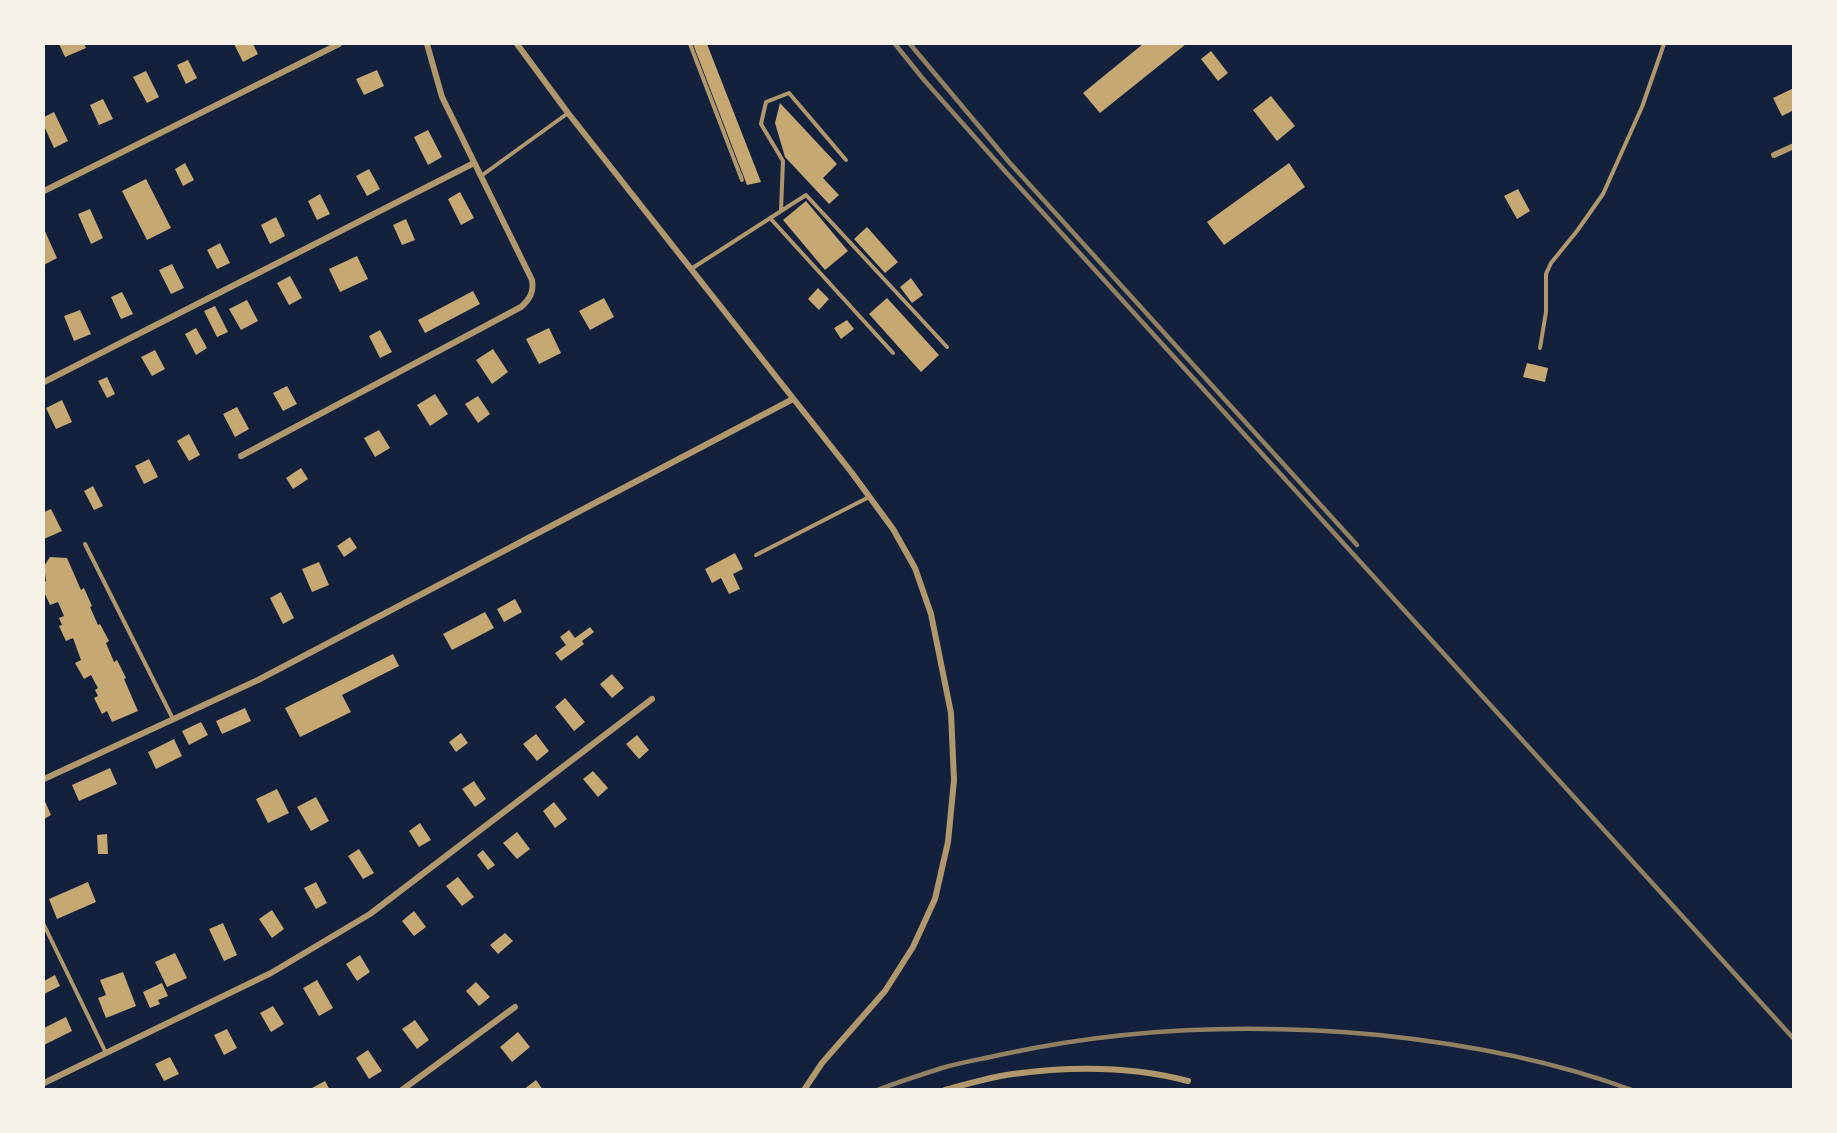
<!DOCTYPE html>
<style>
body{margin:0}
#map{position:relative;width:1837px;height:1133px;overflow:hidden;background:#14213d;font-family:Montserrat,sans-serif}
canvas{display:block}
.frame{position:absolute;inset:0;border:45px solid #f6f1e7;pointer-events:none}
</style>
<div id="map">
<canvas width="1837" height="1133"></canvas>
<div class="frame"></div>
</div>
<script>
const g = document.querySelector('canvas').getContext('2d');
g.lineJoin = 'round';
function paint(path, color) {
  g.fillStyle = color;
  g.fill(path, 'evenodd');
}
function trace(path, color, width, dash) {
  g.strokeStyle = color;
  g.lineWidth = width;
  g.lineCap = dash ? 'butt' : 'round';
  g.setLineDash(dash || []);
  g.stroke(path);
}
paint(new Path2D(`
 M59,44H84L86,48L65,57Z
 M234,44H253L258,54L243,62Z
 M693,44H707L761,182L747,185Z
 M1143,44H1186L1100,113L1083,93Z
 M1211,51L1228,73L1218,81L1201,59Z
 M188,60L197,78L186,84L177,65Z
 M377,70L384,86L364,95L356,79Z
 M146,71L159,97L147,103L133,77Z
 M1794,88V110L1782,116L1773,98Z
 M1271,96L1295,126L1277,141L1253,110Z
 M103,99L113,119L99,125L90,105Z
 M780,103L837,164L823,178L839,195L829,204L785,157L775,123Z
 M54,112L68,141L54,148L44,126V117Z
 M428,130L442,157L428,165L414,137Z
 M185,163L194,180L183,186L175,169Z
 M1289,163L1305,187L1224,245L1207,222Z
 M369,169L380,189L367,196L356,176Z
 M146,179L171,228L147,240L122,191Z
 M1518,189L1530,211L1517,219L1504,196Z
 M460,192L474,218L461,225L448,199Z
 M320,194L330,214L317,220L308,201Z
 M806,201L848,251L825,270L783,220Z
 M90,209L103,238L91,244L78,214Z
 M276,217L285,236L270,244L261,225Z
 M406,219L415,240L402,245L393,225Z
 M867,227L898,262L885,273L854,239Z
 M44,229L57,258L44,265Z
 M220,243L230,263L217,269L207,250Z
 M357,256L368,279L340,292L329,269Z
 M172,264L184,288L171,294L159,270Z
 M290,276L302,298L289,305L277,283Z
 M911,278L923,295L912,303L900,287Z
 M818,288L829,299L819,310L808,299Z
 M473,291L480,304L425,333L418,320Z
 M122,292L133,314L121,319L111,297Z
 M604,298L614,317L590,330L579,311Z
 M887,298L939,355L921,372L869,314Z
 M247,300L258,321L241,330L229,309Z
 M215,306L228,332L217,337L204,311Z
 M80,310L91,334L74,341L64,316Z
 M847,320L854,329L841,339L834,328Z
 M196,328L207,348L196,355L185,334Z
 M549,328L561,353L539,364L526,339Z
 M380,330L392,352L380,358L369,336Z
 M493,349L508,372L492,384L476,360Z
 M155,350L165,369L152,376L141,357Z
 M1527,363L1548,368L1545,382L1523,377Z
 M107,377L115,394L107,398L98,381Z
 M287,386L297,404L283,411L273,393Z
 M435,394L448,414L430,426L417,405Z
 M478,396L490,414L478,423L465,404Z
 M62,400L72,422L56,429L46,408Z
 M237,407L249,429L235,437L223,414Z
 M379,430L390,448L375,457L364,438Z
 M189,434L200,455L189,461L177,441Z
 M149,459L158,477L144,484L135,466Z
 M301,468L308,479L293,489L286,478Z
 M93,486L103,506L94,510L84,491Z
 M51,509L62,531L44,539V512Z
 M350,537L357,548L344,557L337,546Z
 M735,553L743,569L733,574L740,589L729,594L721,578L712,583L705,569Z
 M50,557L67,558L81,590L84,588L92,606L90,607L98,625L100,624L109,641L106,643L114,662L117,660L126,678L124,679L138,711L112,722L107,711L102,714L94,698L98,696L95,690L98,688L91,675L84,679L75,663L81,660L73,638L66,641L59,626L62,625L59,618L64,616L58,602L50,605L44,592L45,589L44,582L46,581L44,566Z
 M319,562L329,585L312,592L302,569Z
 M281,592L294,618L283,624L270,598Z
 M515,599L522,612L504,622L497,609Z
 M485,612L494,628L452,650L443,634Z
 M590,627L594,632L582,641L584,644L561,661L555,653L566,645L560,637L569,630L575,638Z
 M393,654L399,666L342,695L351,712L300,737L285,708Z
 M612,674L624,688L612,698L600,684Z
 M565,698L585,722L574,731L555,707Z
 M245,708L251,721L222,734L216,721Z
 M201,722L208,735L189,745L182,731Z
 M461,733L468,743L456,752L449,742Z
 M536,734L549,751L537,761L523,744Z
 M637,735L649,750L639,759L626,744Z
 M174,739L182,756L156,769L148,752Z
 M110,768L117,784L79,801L72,785Z
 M593,771L608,788L598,797L583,779Z
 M474,781L486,799L475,807L462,789Z
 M277,789L289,813L268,823L256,799Z
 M316,797L329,821L311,831L297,807Z
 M44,799L51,815L44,819Z
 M554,802L567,819L555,828L543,811Z
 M420,823L431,840L419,847L409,831Z
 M517,832L530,849L517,859L503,843Z
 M107,834L108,854H98L97,835Z
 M359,849L374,873L363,879L348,856Z
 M483,850L495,865L488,870L477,855Z
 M458,877L474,897L462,906L446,886Z
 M88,882L96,902L57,919L49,899Z
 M316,882L327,903L316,909L304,888Z
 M272,910L284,929L272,938L259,919Z
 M414,911L426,927L414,936L402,921Z
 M223,923L237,955L224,961L209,929Z
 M505,933L513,941L498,954L490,945Z
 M175,953L187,978L167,987L155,962Z
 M360,955L370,972L357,981L346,964Z
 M123,972L136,1006L106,1018L98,998L106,995L100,980Z
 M55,975L60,986L44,994V981Z
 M317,980L333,1008L319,1016L303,988Z
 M476,982L490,997L479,1006L466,991Z
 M162,983L168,996L158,1000L160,1004L150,1008L143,992Z
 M273,1006L284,1024L271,1032L260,1013Z
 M66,1017L72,1031L44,1045V1028Z
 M415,1020L429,1040L417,1049L402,1029Z
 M227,1029L237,1048L224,1055L214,1035Z
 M518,1032L530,1047L512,1062L500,1047Z
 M368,1050L382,1071L369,1079L356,1058Z
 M170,1057L179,1074L164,1081L155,1064Z
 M536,1080L543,1090H523Z
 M325,1081L330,1090H313L312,1088Z`), '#c6a872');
trace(new Path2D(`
 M690,44L742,180
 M481,176L568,113
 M781,210L783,161L761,124L766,102L789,93L846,160
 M770,218L893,353
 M691,269L806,195L947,347
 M1540,348L1546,312V274L1551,263L1577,231L1603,194L1642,107L1664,44
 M85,544L173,719
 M756,555L869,497
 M44,925L106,1053`), '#b1986c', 4);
trace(new Path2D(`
 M517,44L568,113L852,473L893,529L915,568L931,614L951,713L954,780L948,842L935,899L913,947L885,991L822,1063L804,1090
 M1774,155L1794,146
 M44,191L339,44
 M44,382L474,163
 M241,456L521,307C530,299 534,292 532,280L442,97L427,44
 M44,779L258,680L793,399
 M44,1083L271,973L370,914L652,699
 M402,1090L515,1007
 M945,1090C967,1084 990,1077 1013,1074C1072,1066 1131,1066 1188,1081`), '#b1986c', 6);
trace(new Path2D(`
 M895,44L924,80L1004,170L1794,1039
 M910,44L1009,162L1357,545
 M877,1090C899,1082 920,1075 942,1068C962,1062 983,1059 1004,1054C1128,1027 1253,1023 1379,1035C1465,1044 1551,1060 1632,1090`), '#918062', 4.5);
</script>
